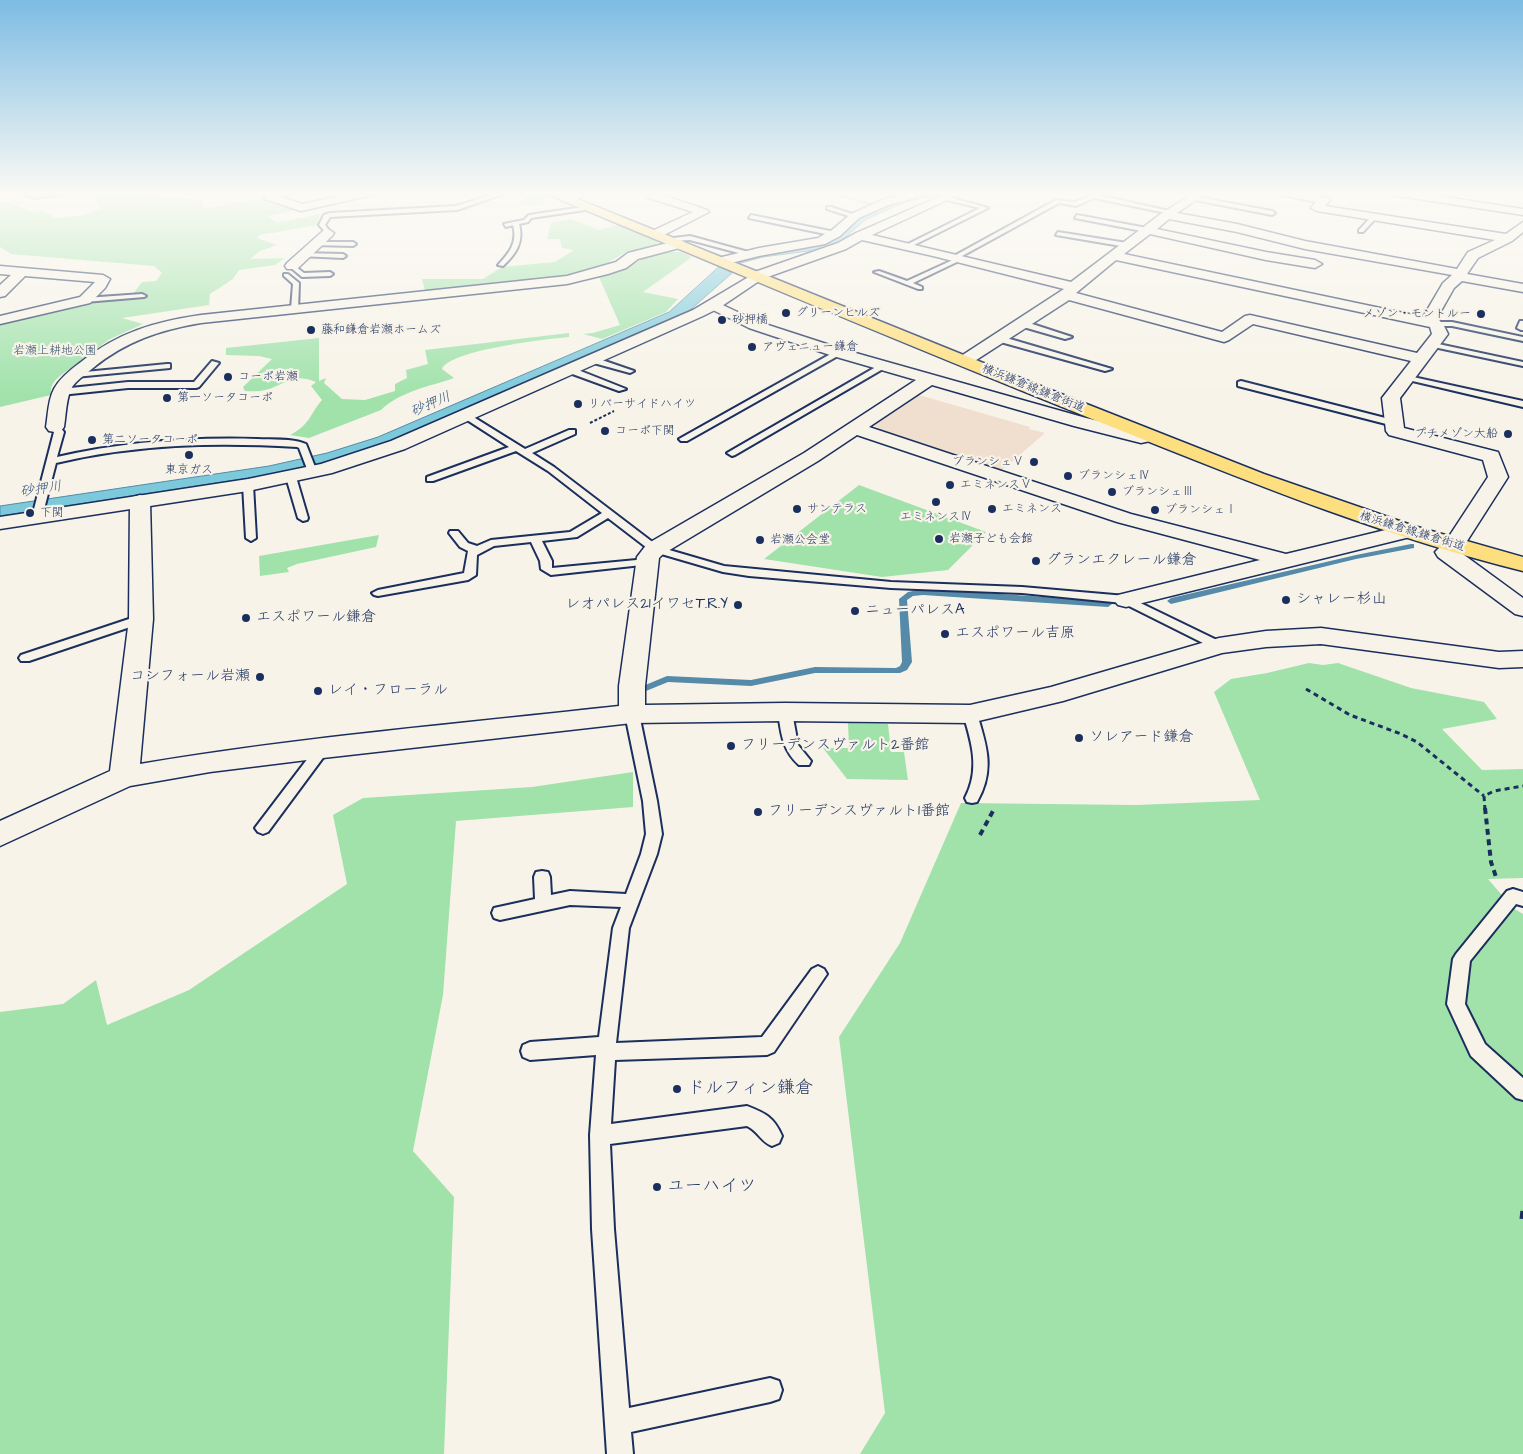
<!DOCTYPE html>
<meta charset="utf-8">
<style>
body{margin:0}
canvas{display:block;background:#f7f3e8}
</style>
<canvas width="1523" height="1454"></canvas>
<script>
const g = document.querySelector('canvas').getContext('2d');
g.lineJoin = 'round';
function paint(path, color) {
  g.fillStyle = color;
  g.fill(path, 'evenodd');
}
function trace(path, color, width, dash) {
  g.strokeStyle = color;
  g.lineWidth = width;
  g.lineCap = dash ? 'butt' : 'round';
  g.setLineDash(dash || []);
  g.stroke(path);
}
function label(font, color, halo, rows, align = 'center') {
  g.font = font + ' "Architects Daughter","Klee One",sans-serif';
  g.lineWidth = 4.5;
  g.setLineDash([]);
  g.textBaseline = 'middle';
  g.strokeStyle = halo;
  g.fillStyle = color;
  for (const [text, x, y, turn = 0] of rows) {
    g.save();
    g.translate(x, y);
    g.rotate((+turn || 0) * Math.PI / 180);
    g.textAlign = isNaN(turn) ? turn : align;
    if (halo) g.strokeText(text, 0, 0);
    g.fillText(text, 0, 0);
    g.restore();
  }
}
paint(new Path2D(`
 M919,395L1030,427L1029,429L1045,433L1001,471L890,436L874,425Z`), '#f0dece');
paint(new Path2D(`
 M84,192L193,199L203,201V209L261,198L294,210L268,216L276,223L320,214L317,225L260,235L257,238L277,245L260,251L250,259L285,258L275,265L239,270L233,279L210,294L209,305L122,318L143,324L110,339L61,375C54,381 50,385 51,395L0,407V324L90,301L124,299L132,295L142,282L156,281L162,273L154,266L11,254L0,247V201L12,203L31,212L43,211L56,218L84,215L100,209L97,200Z
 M533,192L547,196L541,200L548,203L537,205L518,204Z
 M571,219L599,230L618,225L659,240L656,245L626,252L602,266L557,277L425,291L422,279H483L502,267L555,262L574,250L562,248L560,239H547L551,223Z
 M669,252H681L692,257L643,292L678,299L666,312L602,339L583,334L593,333L620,325L599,277L621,271L648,256Z
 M569,333V337C546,339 450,350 442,369L454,378C428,387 401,391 381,410L309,438L290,435C311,424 309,415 322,400L311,386L316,382C290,372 287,385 265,390C259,392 251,391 245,391L243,387L272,359L259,356L226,355V348L319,338V381L326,378L324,383L342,399L365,400L395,391V384L407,378L406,370L428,364L425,350Z
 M859,485L986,532L948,570L882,577L764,559Z
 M379,535L376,547L297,564L287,568L289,572L260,576L259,556Z
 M1309,663L1323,665L1338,663L1411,688L1484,702L1497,719L1442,729L1482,770L1523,769V878L1488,879L1513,908L1523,914V1454H860L885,1413L839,1037L900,943L961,803L1136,805L1260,800L1214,692L1231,679L1267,673Z
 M848,723L888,724L891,752H904L908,780L847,779L823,748H849Z
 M633,772V807L456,821L443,995L413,1151L454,1197L444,1454H0V1012L63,1004L96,980L107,1025L189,990L347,884L333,815L363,798L532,787Z`), '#a1e2ab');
const water = new Path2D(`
 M936,192H953L909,201L889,209L865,220L841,241L823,249L763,257L741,263L734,261L810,246L855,219L902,199Z
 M719,267L732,273L690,310L674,320L404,437L341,458L269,475L0,516V506L269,466L327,453L378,437L669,312Z`);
paint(water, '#7cc9db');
trace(water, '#558ba9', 1);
paint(new Path2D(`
 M822,192H828L885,207L883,208Z
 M1411,544H1414V548L1356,559L1171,604L1167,601L1171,598L1356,555Z
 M923,589L1108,601L1112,604L1108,607L923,595L913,596L907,600L912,662L907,670L900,673H815L751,686L668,682L646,691L641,688L643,686L667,676L751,680L815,667L896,668L900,666L902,662L899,599L908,592Z`), '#558ba9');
const service = new Path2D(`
 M24,192L34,194L73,192L34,198L24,194Z
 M501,192H509L457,210L330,217L325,225L331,233L328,235L319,225L324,215L330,213L456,206Z
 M1093,194L1174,212L1171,214L1094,198L1076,206L1059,203L962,256L963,259L913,283L922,287V289H918L874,272L879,271L907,281L955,259L954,256L1056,200L1075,202Z
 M945,196L988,208L910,247H906V245L980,208L943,199Z
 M1192,196L1272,211L1275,213L1272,215L1190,199Z
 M590,206L592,209L531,218L528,222L519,224C524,242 516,254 503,266L498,265C509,253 518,243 513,225L506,227L504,224L524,220L529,215Z
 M827,207H831L858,216L855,218L827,209Z
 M751,215L835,232L838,234L835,236L749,218Z
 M1077,215L1147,228L1150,230L1147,232L1075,218Z
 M1372,216L1377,217L1363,232H1359V230Z
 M1058,232L1127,243L1130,245L1127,247L1056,235Z
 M690,236L752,253L753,254L750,256L690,240L668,241L665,239Z
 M316,242H353L356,244L353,246L314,245Z
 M302,253L343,254L346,256L343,258L300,256L299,255Z
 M292,264L304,273L330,272L333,274L330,276L302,277L290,267L289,266Z
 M284,274H288L299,283L298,311L291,309L293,284L284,276Z
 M142,294L146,296L144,297L85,302L81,300L85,298Z
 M1520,321H1523V330H1521L1517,328Z
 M1020,322H1026L1072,337L1065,339L1020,326Z
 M1433,322H1452L1523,337V341L1452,326H1433Z
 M997,337H1003L1112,369L1105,371L997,341Z
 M1429,342L1523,362V366L1429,346Z
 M836,351L843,353L687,441H681L679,439Z
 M590,358H596L634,371L630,373L590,362Z
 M212,361L219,363L199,387L196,388H128L61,395L57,392L61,389L128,382H194Z
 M167,364H170V368L75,377L71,375L75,373Z
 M881,364L888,366L735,455L732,456L727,453Z
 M567,368H573L626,389L619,391L567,372Z
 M1404,375L1523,401V407L1404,379Z
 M1241,381L1397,421L1398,423L1394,426L1238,386V382Z
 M467,413L525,449L569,430H575V434L532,453L554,467L659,547L724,566L891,582L1022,587L1126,596L1223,643L1225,646L1219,650L1215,649L1123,603L1022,593L891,588L749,576L723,572L651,551L608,518L577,537L542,541L552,561V568L647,559L653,562L651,564L551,575L541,569L540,561L531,542L494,546L477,555L476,575L468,580L378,596L374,595L372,593L378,590L464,573L468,551L460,547L449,533L450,531H458L468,543L477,546L491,540L570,532L602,513L548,471L516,451L433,481H427V477L509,447L464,418L463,416Z
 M55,424L58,425L64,432L57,457C123,442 189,437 257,439C273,440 291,438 306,444L317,472L312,475L309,474L299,448L297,447C215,442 135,444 56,463L43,513L38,516L33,513L54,432L50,427Z
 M291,474L296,477L308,518L307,520L303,521L298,518L286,477Z
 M248,482L253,485L256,538L251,541L246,538L243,485Z
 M141,615L145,616L147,619L145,622L29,661H21L19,658L21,655Z
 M785,707L790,709L792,712L798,745L811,761L809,765H799C782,750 781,732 778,712L780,709Z
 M632,709L637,711L639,714L657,801L662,834L657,854L629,928L616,1043L762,1037L812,969L818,966L824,969L827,974L774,1052L767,1055L615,1060L611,1124L747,1106C765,1113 774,1117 782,1136L779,1143L772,1146C761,1142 758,1131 747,1126L610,1144L614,1229L629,1408L770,1378L779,1381L782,1390L779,1399L770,1402L631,1432L633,1454H607L592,1229L590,1135L596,1055L530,1060L523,1057L521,1051L523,1045L530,1042L599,1037L613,928L621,907L570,905L500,920L494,918L492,913L494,908L535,899L534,877L536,872L542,871L548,872L550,877L551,895L570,891L626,894L641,854L646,834L643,801L625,714L627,711Z
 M970,709L975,711L977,714C987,747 995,770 977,802L972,803L967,802L965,798C980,770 972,743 963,714L965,711Z
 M323,743L328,745L330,748L328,751L268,832L263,834L258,832L255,828L258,824L318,745Z
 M1513,889L1523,892V906L1516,904L1470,961L1465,1004L1485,1044L1523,1078V1100L1516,1098L1471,1056L1447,1004L1453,959L1456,954L1507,891Z`);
const minor = new Path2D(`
 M276,192H294L293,194L281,197L302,204L359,192L374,193L373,195L301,211L265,199L264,197L265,195Z
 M571,192H581L582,197L573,202H565L563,200L571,195Z
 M644,192H654L707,210L709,212L660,237H652L650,234L652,231L693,212L646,197Z
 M950,192H964L872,235L1071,282L1162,213L1196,192H1208L1177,213L1237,224L1305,241L1457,269L1468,252L1495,240L1317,211L1311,208L1316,202L1280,195L1275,192H1298L1328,198L1330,200L1325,206L1506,234L1523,222V232L1512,241L1478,258L1467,274L1523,284V292L1462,281L1454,288L1437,318L1443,324L1448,334L1400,398L1404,428L1498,452L1508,477L1460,552L1523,598V616L1515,614L1438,557L1435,552L1446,541L1488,477L1483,460L1389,435L1386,431L1382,398L1411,361L1253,324L1229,340L1224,342L1069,300L970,364H958L956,361L958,358L1064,289L933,256L862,240L846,249L762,279L757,280L750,276L752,273L838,243L856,233ZM1169,219L1237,232L1305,249L1452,275L1443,283L1423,317L1124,254L1150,234L1266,260L1315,268L1322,264L1315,260L1266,252L1157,229ZM1116,260L1430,327L1432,334L1417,353L1250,315L1245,316L1222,332L1076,293Z
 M1387,192H1413L1523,209V215L1392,195Z
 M911,193L916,196L915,198L891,204L859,218L840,236L825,244L759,256L723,265L717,261L718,258L759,248L818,238L832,230L851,214L884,199Z
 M328,229L334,233L332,236L297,269H287L285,266L287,263L324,230Z
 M679,240L683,241L685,244L683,247L638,259L626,268L608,274L567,284L201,323C160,330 126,341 93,368C86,374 75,381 71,389C66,400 66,415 64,427L61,431L55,432L49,431L46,427C48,415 48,400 54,389C60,378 70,370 81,362C119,332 154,322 201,315L567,276L616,262L628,253Z
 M0,266L103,275L110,279L105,288L90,303L0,324V316L80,297L95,282L25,276L5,296L0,297V285L11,275L0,274Z
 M714,301L759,322L845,350L1086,418L1141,431L1155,432L1157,436L1155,440L1141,443L1074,426L932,385L869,427L1131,514L1286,554L1406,525L1414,526L1417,531L1414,536L1126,607L1118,605L1114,600L1118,595L1260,560L1117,522L857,435L818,461L663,554L659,558L645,686V705L785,703L970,705L1051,687L1219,638L1266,631L1321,628L1499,652L1523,651V667L1499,668L1321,644L1266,647L1222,653L1063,701L970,723L785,721L632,723L323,758L210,772L130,786L0,846V821L110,771L129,619L130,501L133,497L140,495L147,497L150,501L153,619L140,764C298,737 459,724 619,706V686L637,557L647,544L804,453L916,380L833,356L749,328L709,308L707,305L709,302Z`);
const tertiary = new Path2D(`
 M757,272L764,276L762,279L719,308L703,316L405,449L332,473L248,491L0,529V517L248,479L321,464L391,441L693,310Z`);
const primary = new Path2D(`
 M546,192H560L1023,379L1264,474L1414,526L1523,557V571C1378,535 1240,478 1102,423C916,349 732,271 547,194Z`);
trace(service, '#1b2f5e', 4);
trace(minor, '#1b2f5e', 3);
trace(tertiary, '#1b2f5e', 3);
trace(primary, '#1b2f5e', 3);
trace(new Path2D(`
 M590,423L614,411`), '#1b2f5e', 2, [3, 2]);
trace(new Path2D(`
 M1306,689L1350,715L1401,734L1417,742L1484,796
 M1485,810L1484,796L1494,791L1523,786`), '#1b2f5e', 3, [5, 4]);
trace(new Path2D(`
 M1485,808L1491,862L1496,877
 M980,835L993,811`), '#1b2f5e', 4, [6, 4.5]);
trace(new Path2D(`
 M1522,1219L1523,1210`), '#1b2f5e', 5, [8, 6]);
paint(service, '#f7f3e8');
paint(minor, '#f7f3e8');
paint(tertiary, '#f7f3e8');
paint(primary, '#fedf80');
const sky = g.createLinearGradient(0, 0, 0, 395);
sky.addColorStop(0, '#7dbce3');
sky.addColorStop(0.49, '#fbfaf5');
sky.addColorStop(1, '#fbfaf500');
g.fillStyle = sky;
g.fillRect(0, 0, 1523, 395);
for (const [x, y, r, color] of [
 [786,313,5,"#1b2f5e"],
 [1481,314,5,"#1b2f5e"],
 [722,320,5,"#1b2f5e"],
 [311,330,5,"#1b2f5e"],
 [752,347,5,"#1b2f5e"],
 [228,377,5,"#1b2f5e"],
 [167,398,5,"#1b2f5e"],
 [578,404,5,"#1b2f5e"],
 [605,431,5,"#1b2f5e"],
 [1508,434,5,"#1b2f5e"],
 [92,440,5,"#1b2f5e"],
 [189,455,5,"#1b2f5e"],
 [1034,462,5,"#1b2f5e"],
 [1068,476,5,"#1b2f5e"],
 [950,485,5,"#1b2f5e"],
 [1112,492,5,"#1b2f5e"],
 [936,502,5,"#1b2f5e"],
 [797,509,5,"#1b2f5e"],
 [992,509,5,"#1b2f5e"],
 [1155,510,5,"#1b2f5e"],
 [30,513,5,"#1b2f5e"],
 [939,539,5,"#1b2f5e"],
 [760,540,5,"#1b2f5e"],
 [1036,561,5,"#1b2f5e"],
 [1286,600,5,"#1b2f5e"],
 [738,605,5,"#1b2f5e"],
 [855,611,5,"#1b2f5e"],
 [246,618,5,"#1b2f5e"],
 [945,634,5,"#1b2f5e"],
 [260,677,5,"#1b2f5e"],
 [318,691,5,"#1b2f5e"],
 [1079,738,5,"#1b2f5e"],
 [731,746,5,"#1b2f5e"],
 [758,812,5,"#1b2f5e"],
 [677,1089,5,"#1b2f5e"],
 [657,1187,5,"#1b2f5e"]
]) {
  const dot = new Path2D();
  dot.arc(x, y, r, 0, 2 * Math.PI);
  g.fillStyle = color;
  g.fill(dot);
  trace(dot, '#f7f3e8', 2);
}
label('12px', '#1b2f5e', '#f7f3e8', [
 ["グリーンヒルズ",796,313],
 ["メゾン・モントルー",1471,314,"right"],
 ["砂押橋",732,320],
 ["藤和鎌倉岩瀬ホームズ",321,330],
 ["アヴェニュー鎌倉",762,347],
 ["コーポ岩瀬",238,377],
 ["第一ソータコーポ",177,398],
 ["リバーサイドハイツ",588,404],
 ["コーポ下関",615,431],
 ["プチメゾン大船",1498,434,"right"],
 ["第二ソータコーポ",102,440],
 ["ブランシェⅤ",1024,462,"right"],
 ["東京ガス",189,470,"center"],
 ["ブランシェⅣ",1078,476],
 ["エミネンスⅤ",960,485],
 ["ブランシェⅢ",1122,492],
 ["サンテラス",807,509],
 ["エミネンス",1002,509],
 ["ブランシェⅠ",1165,510],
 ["下関",40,513],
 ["エミネンスⅣ",936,517,"center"],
 ["岩瀬子ども会館",949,539],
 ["岩瀬公会堂",770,540]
], 'left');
label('12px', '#36536d', '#f7f3e8', [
 ["岩瀬上耕地公園",55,351]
]);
label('12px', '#1b2f5e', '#f7f3e8', [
 ["横浜鎌倉線;鎌倉街道",1033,389,22],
 ["横浜鎌倉線;鎌倉街道",1412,532,17]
]);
label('italic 14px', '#33567d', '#f7f3e8', [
 ["砂押川",431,405,-23],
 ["砂押川",41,490,-8]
]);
label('15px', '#1b2f5e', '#f7f3e8', [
 ["グランエクレール鎌倉",1046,561],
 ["シャレー杉山",1296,600],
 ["レオパレス21イワセT.R.Y",728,605,"right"],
 ["ニューパレスA",865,611],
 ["エスポワール鎌倉",256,618],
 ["エスポワール吉原",955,634],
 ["コンフォール岩瀬",250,677,"right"],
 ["レイ・フローラル",328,691],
 ["ソレアード鎌倉",1089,738],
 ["フリーデンスヴァルト2番館",741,746],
 ["フリーデンスヴァルト1番館",768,812]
], 'left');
label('18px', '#1b2f5e', '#f7f3e8', [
 ["ドルフィン鎌倉",687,1089],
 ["ユーハイツ",667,1187]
], 'left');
</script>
